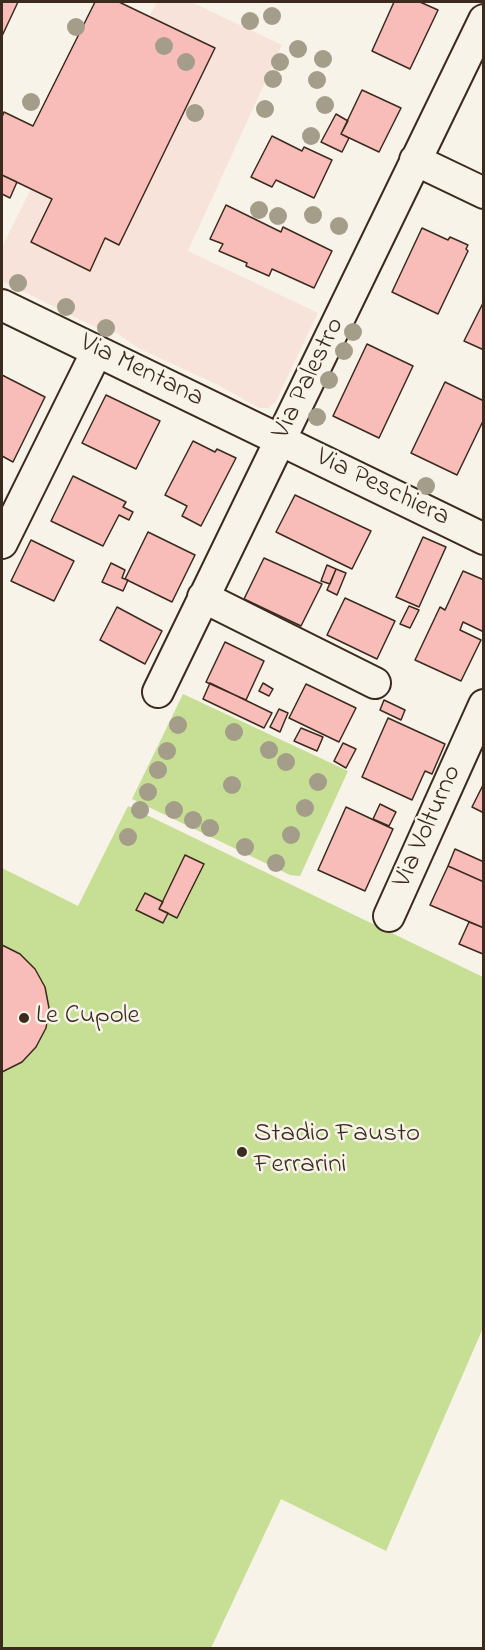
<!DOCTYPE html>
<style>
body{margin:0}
#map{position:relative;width:485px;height:1650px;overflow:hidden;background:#f7f3e8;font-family:"Indie Flower",sans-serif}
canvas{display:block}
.frame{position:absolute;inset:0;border:3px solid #3b2a1e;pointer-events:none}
</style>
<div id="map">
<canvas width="485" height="1650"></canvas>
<div class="frame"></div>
</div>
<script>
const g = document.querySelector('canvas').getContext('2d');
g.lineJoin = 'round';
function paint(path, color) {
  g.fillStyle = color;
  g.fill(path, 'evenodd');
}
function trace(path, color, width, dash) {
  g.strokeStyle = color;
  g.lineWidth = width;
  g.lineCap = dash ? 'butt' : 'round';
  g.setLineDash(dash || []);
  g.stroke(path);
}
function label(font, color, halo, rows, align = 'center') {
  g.font = font + ' "Indie Flower",sans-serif';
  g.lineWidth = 5;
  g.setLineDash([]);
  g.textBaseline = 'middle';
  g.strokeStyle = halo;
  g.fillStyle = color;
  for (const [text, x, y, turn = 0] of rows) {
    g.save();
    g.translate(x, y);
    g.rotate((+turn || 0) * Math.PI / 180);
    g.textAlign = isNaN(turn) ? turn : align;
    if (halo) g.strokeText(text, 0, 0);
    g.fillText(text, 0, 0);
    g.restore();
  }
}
paint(new Path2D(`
 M95,2H119L150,16L157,2H191L282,45L188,251L318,313L276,401L269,408H259L218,385L138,348L117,333H103L97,328L2,281V247L31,189L2,175V117L4,112L33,126Z`), '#f8e3da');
paint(new Path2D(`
 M183,694L348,771L300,876L290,875L132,799Z
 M128,806L483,977V1328L386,1551L281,1499L211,1648H2V868L78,906Z`), '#c6df95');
const building = new Path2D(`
 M2,2H18L2,36Z
 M95,2H119L215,48L119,245L105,238L90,271L31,242L52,199L2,175V117L4,112L33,126Z
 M394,2H420L438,10L410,69L372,51Z
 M362,90L401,108L379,152L341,134Z
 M336,114L348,121L341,134L349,138L342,152L321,142Z
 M272,136L302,151L304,147L332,160L314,198L276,180L272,187L251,177Z
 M2,175L17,182L10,198L2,194Z
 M226,205L281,232L283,227L332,251L314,288L272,269L269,276L246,266L247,263L219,251L223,244L210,239Z
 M422,228L448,240L450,237L468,245L466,249L468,251L438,314L392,292Z
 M484,301V350L464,341Z
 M367,344L413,366L379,438L333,416Z
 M2,375L45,397L13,462L2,456Z
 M445,382L484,401V419L457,475L411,453Z
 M106,395L160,421L136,469L82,443Z
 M193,441L215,452L217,449L236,458L201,526L182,516L187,506L165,495Z
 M73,476L126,502L123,507L133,512L129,520L119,515L103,546L51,521Z
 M295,495L371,531L352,569L276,532Z
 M148,532L195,555L172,602L125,579Z
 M423,537L446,547L419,607L396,597Z
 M31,540L74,561L54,601L11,581Z
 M264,558L322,584L301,626L244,599Z
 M111,563L125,570L122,578L128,580L123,591L102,582Z
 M327,565L336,569L330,584L321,581Z
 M336,569L346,573L337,595L327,590Z
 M463,571L484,580V632L463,622L460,630L481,640L461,681L415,660L440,607L445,610Z
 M345,598L395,621L377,659L327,635Z
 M409,606L419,610L410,628L400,624Z
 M117,607L162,631L145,664L100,640Z
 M225,642L264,661L246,700L206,682Z
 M210,683L272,713L264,728L203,699Z
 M263,683L273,689L269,696L259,691Z
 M306,684L356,708L339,742L289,718Z
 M384,700L405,710L401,720L380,710Z
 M279,709L288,713L280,732L270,727Z
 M388,718L445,744L432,774L425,771L412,800L362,777Z
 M301,728L323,737L317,751L294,741Z
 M343,743L356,749L346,768L334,761Z
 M484,783V813L472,807Z
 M380,804L396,812L389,826L373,819Z
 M346,807L393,829L365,891L318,870Z
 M455,849L484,862V882L448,866Z
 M185,855L204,864L177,918L159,909Z
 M448,866L484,882V928L430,905Z
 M145,893L163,902L159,909L168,913L163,923L136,910Z
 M469,922L484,928L483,954L459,944Z
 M2,945L20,954L35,969L45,987L49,1008L46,1028L36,1047L22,1062L2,1072Z`);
paint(building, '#f9bdb9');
trace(building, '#3b2a1e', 1.5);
const minor = new Path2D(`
 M415,160L484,193
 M2,305L484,539
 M2,543L97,351
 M203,597L375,683
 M158,692C265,467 376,244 484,20
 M389,916L484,705`);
trace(minor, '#3b2a1e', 34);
trace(minor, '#f7f3e8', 30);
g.fillStyle = '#a39d89';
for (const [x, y] of [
 [272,16],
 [250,21],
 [76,27],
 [164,46],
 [298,49],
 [323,59],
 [186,62],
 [280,62],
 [273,79],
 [317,80],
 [31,102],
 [325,105],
 [265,109],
 [195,113],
 [311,136],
 [259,210],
 [313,215],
 [278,216],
 [339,226],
 [18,283],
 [66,307],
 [106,328],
 [353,332],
 [344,351],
 [329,380],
 [317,417],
 [426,486],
 [178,725],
 [234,732],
 [269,750],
 [167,751],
 [286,762],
 [158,770],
 [318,782],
 [232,785],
 [148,792],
 [305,808],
 [140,810],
 [174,810],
 [193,820],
 [210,828],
 [291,835],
 [128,837],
 [245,847],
 [276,863]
]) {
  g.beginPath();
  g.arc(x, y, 9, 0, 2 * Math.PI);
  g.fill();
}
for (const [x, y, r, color] of [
 [24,1018,6,"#3b2a1e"],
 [242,1152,6,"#3b2a1e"]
]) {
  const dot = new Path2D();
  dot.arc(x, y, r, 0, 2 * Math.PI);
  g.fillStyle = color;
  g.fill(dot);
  trace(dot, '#f7f3e8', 2);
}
label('27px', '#3b2a1e', '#f7f3e8', [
 ["Via Mentana",141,372,26],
 ["Via Palestro",310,379,-64],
 ["Via Peschiera",382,489,26],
 ["Via Volturno",429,827,-66]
]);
label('27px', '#3b2a1e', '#f7f3e8', [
 ["Le Cupole",36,1018],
 ["Stadio Fausto",254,1136],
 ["Ferrarini",254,1167]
], 'left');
</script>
